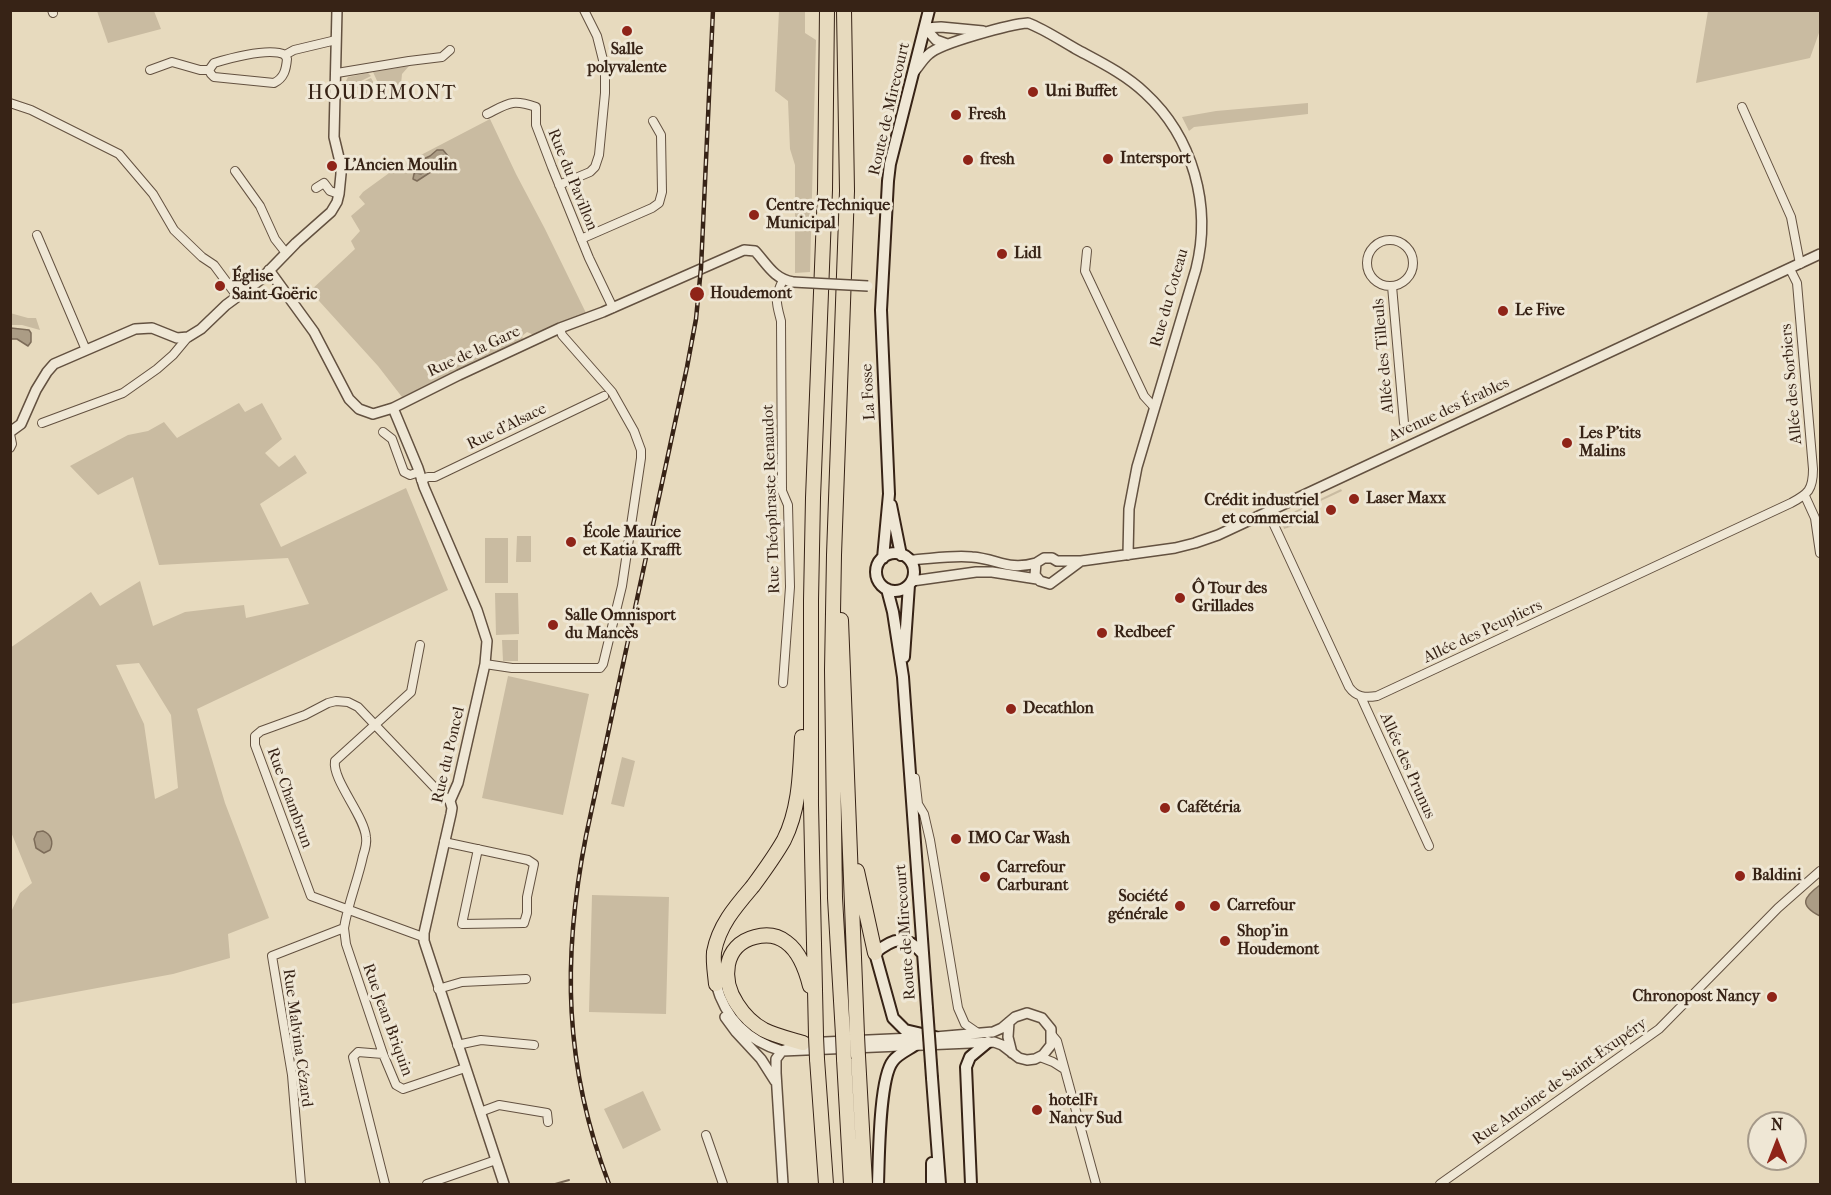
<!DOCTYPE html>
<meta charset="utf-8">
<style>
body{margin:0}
#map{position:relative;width:1831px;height:1195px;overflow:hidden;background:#e7dabe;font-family:"IM FELL French Canon",serif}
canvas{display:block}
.frame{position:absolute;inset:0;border:12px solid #372316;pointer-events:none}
.north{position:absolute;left:1747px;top:1111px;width:60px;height:60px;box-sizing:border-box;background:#efe7d5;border:2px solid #a59989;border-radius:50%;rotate:0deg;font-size:16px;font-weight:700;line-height:24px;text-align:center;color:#372316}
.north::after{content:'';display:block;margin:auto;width:21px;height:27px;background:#8f2418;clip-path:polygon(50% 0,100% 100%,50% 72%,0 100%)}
</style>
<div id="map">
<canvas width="1831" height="1195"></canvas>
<div class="frame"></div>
<div class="north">N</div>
</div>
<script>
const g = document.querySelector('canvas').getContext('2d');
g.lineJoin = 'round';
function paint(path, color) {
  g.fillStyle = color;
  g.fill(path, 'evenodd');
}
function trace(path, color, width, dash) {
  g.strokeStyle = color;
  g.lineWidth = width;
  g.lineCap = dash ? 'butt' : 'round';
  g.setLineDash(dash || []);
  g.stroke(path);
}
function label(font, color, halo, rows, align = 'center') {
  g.font = font + ' "IM FELL French Canon",serif';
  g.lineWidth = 6;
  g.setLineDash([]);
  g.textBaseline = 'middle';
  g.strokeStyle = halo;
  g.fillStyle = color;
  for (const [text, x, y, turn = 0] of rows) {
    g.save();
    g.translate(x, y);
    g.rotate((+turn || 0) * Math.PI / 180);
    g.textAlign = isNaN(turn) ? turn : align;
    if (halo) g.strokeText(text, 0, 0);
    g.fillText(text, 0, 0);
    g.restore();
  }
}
paint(new Path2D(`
 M97,11H154L161,29L108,43Z
 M779,11H805V33L816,40L810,272L795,273V165L790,149L788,101L775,91Z
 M1708,11H1820V30L1810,58L1696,83Z
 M409,66L402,74L401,84L392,88L388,81L378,83L373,72Z
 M368,73L371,76L361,81L355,92H350L347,97H341L342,84L346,81L348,77Z
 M371,78L375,85L368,91L371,97L363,101L358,100C358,86 358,84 371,78Z
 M1308,103V114L1194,127L1189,131L1182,117L1216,111Z
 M490,119L516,174L545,229L586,313L534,335L527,332L522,336L523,339L402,397L378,366L310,291L355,249L351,241L360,231L351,216L365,204L359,197L363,192L396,168Z
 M10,313L28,318H36L40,330L22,325H11Z
 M239,403L245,412L262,403L282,439L265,453L279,467L295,455L307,473L260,504L281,547L406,488L448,590L197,709L225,803L269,918L228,934L230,958L173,974L11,1004V912L20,893L32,883L11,832L10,648L91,592L100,606L140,581L153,626L185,612L244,605L246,618L309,604L288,558L159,565L133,477L98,495L70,466L128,435L148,431L164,422L177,438ZM139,663L171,715L178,788L155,799L144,724L116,665Z
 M1341,489L1342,491L1295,513L1297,517L1293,519L1296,525L1284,529L1282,522L1285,516Z
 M517,536H531V562H516Z
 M485,538H508V583H485Z
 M495,593H518L519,634L496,635Z
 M502,640H518V661H503Z
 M508,676L589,694L563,815L482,798Z
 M622,757L635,761L624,807L611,804Z
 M592,895L669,897L666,1014L589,1012Z
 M643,1091L661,1130L623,1149L604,1109Z`), '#c9bba1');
const water = new Path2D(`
 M437,150H443L448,156L447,158L440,166L417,181L413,179L414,174L416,173L421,174L426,168L418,165L417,162L430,156Z
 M11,328L29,330L31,333V342L28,346L17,339H11Z
 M43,831C51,834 54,842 50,850L44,853L36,848L34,839L37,832Z
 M1820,885V916C1798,905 1804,897 1820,885Z`);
paint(water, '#ab9c85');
trace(water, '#7d6c59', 1.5);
trace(new Path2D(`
 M555,1184L569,1180`), '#7d6c59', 2);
const minor = new Path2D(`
 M52,10L53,13
 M285,55L287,59C286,70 284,78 274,83L214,77L211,74L209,70L214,63C231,58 270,47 285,55L294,50L336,40
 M150,70L172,62L200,70H209
 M337,73L409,61L442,57L450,50
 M10,103L31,110L119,154L153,194L174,230L202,257L214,265L237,296
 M1742,107L1791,217L1800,264
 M487,114C509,103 512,99 536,107V125L552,167L589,258L613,308
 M235,171L260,206L275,239L286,253
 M559,185L590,172L595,167L599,155L605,93V68L597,36L584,10
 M316,188L324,183L330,191L339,194
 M37,235L86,350
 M581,239L652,208L659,203L662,192L661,135L653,121
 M1367 263a23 23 0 1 1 46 0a23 23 0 1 1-46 0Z
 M1087,251L1085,271L1144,396L1154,407
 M1392,286L1404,423
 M42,423L123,393L157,369L173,355L188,337
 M383,432L392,439L404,472L410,475L419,472
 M10,434L12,444L10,448
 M421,480L428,477H435L604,396
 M1805,496L1815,518L1820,553
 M1268,512L1349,687C1356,697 1365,698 1377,696L1791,503C1808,494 1813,490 1813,469L1797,283L1790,269
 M485,664L512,668H600L603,664L622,586L641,458V450L634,431L612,392L562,335L560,328
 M783,683L790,587L788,505L782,491L781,321C776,302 774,298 783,280
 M1361,697L1429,846
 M915,778L918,804L924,814L930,840L958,1008L965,1024L978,1033
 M444,842L528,860L534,864L527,897V913L524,923L462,924L478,849
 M344,928L346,944L383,1054L396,1085L403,1089L465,1068
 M423,937L311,896L255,745V736L261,731L305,715L328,703L336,701L348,702L358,707L438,791L450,801
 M438,989L462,982L526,979
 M1052,1035L1057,1041L1096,1184
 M457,1045L481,1040L534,1045
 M383,1054L358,1052L353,1057L385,1184
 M1040,1057L1053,1062L1064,1069
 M480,1112L499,1105L547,1113L548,1122
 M706,1135L723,1184
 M301,1184L292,1075L272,956L344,928C348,903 358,880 363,856C365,850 367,843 366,837C364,815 332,780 335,761L411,692L420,645
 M427,1184L496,1160
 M1440,1184L1659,1029L1778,908L1820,871`);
const tertiary = new Path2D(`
 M925,28L941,27L983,31
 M925,28L936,40L947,44
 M914,72C919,66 923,59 929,54C941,43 1011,24 1028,23C1044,29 1060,40 1076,49C1100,62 1125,74 1145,93C1193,137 1212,206 1196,269L1137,467L1129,509L1128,555
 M269,270L314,332L349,399L359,409L373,414L393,408L459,375L560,328L603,312L744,250L755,251C767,264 774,279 793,282
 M393,408L418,468L424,487L477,610L487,641L485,664L458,783L450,801L452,808L451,814L424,933V941L504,1184
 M10,432L21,424L36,390L47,372L54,364L135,329L152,328L177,338L188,337L201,329L226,305L260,280L296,243L331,212L337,202L339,194L341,174V166L334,137L337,10
 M910,560C930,559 952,555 972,557C998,559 1008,571 1036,563
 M1081,561L1050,584L1040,581L1035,575L1036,563L1044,558H1052L1057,561H1081L1175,548L1195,543L1218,535L1820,254
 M912,581L976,572H992L1037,579
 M716,984C725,1018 748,1041 782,1051L994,1042L1002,1045L1019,1058L1027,1060L1035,1059L1043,1055L1051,1045V1029L1042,1018L1027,1013L1015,1017L1002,1028L993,1032L935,1037L803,1043L782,1051L776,1059V1073L783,1184
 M725,1017L736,1032L761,1059L775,1081
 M1009,1022L1008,1037L1012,1053`);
const secondary = new Path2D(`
 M891,505L901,555
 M876 572a19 19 0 1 1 38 0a19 19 0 1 1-38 0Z
 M883,558L889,494L881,310L888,181L890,164L929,10
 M887,589L893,612L903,677L927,1008
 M904,657L909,585
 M923,954C906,934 893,938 875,953L893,1018L905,1030L935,1037
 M932,1078L940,1184
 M878,1184C879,1159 879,1078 893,1061C898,1054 908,1050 915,1045
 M932,1184V1163
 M971,1184L966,1067L970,1057L988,1042`);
const motorway = new Path2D(`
 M841,620L857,1035
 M857,871L875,953
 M716,984C715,973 713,963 714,952C719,925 736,906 753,886C764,871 775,856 784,840C800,808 800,772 802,737
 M843,1035L835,898L832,670L834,555L847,191L844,10
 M816,1036L811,805V600L813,498L825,190L827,10
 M803,1043C790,1039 776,1036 764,1030C753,1024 744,1015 737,1004C721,980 723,945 755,937C766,934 777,935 786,942C800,952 806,970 810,986
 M858,1056L865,1184
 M817,1059L826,1184
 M844,1059L851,1184`);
trace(minor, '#635140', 10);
trace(tertiary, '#635140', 12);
trace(secondary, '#372316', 14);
trace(motorway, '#372316', 16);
trace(minor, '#efe7d5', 8);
trace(tertiary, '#efe7d5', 9);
trace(secondary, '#efe7d5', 10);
trace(motorway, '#e7dabe', 14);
const rail = new Path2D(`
 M609,1184C564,1067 562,958 586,836L687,367L696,319L701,268L713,10`);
trace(rail, '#372316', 4.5);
trace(rail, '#efe7d5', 2, [7]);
const tertiaryBridge = new Path2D(`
 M793,282L868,286`);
const secondaryBridge = new Path2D(`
 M927,1008L932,1078`);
const motorwayBridge = new Path2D(`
 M843,1035L844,1059
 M857,1035L858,1056
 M816,1036L817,1059`);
trace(tertiaryBridge, '#635140', 12, []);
trace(secondaryBridge, '#372316', 14, []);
trace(motorwayBridge, '#372316', 16, []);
trace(tertiaryBridge, '#efe7d5', 9);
trace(secondaryBridge, '#efe7d5', 10);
trace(motorwayBridge, '#e7dabe', 14);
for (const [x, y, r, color] of [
 [627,31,6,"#8f2418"],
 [1033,92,6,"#8f2418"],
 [956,115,6,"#8f2418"],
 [1108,159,6,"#8f2418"],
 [968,160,6,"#8f2418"],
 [332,166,6,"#8f2418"],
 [754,215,6,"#8f2418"],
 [1002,254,6,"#8f2418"],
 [220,286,6,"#8f2418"],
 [697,294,8,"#8f2418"],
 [1503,311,6,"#8f2418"],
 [1567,443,6,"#8f2418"],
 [1354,499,6,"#8f2418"],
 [1331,510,6,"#8f2418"],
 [571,542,6,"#8f2418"],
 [1180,598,6,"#8f2418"],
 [553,625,6,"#8f2418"],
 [1102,633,6,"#8f2418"],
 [1011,709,6,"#8f2418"],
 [1165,808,6,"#8f2418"],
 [956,839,6,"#8f2418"],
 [1740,876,6,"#8f2418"],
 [985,877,6,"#8f2418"],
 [1180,906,6,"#8f2418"],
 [1215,906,6,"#8f2418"],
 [1225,941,6,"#8f2418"],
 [1772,997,6,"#8f2418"],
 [1037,1110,6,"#8f2418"]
]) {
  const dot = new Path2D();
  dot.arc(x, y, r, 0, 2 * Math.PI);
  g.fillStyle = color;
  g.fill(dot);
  trace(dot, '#efe7d5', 2);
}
label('bold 16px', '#372316', '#efe7d5', [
 ["Salle",627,50,"center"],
 ["polyvalente",627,68,"center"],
 ["Uni Buffet",1045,92],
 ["Fresh",968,115],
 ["Intersport",1120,159],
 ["fresh",980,160],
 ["L'Ancien Moulin",344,166],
 ["Centre Technique",766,206],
 ["Municipal",766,224],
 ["Lidl",1014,254],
 ["Église",232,277],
 ["Saint-Goëric",232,295],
 ["Houdemont",710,294],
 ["Le Five",1515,311],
 ["Les P'tits",1579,434],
 ["Malins",1579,452],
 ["Laser Maxx",1366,499],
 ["Crédit industriel",1319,501,"right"],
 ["et commercial",1319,519,"right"],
 ["École Maurice",583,533],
 ["et Katia Krafft",583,551],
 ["Ô Tour des",1192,589],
 ["Grillades",1192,607],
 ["Salle Omnisport",565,616],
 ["du Mancès",565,634],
 ["Redbeef",1114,633],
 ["Decathlon",1023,709],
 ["Cafétéria",1177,808],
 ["IMO Car Wash",968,839],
 ["Carrefour",997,868],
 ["Carburant",997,886],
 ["Baldini",1752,876],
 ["Société",1168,897,"right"],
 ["générale",1168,915,"right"],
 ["Carrefour",1227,906],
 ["Shop’in",1237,932],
 ["Houdemont",1237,950],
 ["Chronopost Nancy",1760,997,"right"],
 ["hotelF1",1049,1101],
 ["Nancy Sud",1049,1119]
], 'left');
label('16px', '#372316', '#efe7d5', [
 ["Route de Mirecourt",890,109,-77],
 ["Rue du Pavillon",572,180,68],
 ["Rue du Coteau",1170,298,-74],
 ["Rue de la Gare",474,352,-25],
 ["Allée des Tilleuls",1384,356,-95],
 ["Allée des Sorbiers",1792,384,-95],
 ["La Fosse",869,392,-93],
 ["Avenue des Érables",1449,410,-25],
 ["Rue d'Alsace",507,427,-26],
 ["Rue Théophraste Renaudot",772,499,-92],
 ["Allée des Peupliers",1483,632,-25],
 ["Rue du Poncel",449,755,-77],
 ["Allée des Prunus",1407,766,66],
 ["Rue Chambrun",289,798,70],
 ["Route de Mirecourt",906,932,-94],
 ["Rue Jean Briquin",387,1020,70],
 ["Rue Malvina Cézard",297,1038,82],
 ["Rue Antoine de Saint-Exupéry",1560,1082,-35]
]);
g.letterSpacing = '1.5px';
label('20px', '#372316', '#efe7d5', [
 ["HOUDEMONT",382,94]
]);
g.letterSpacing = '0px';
</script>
